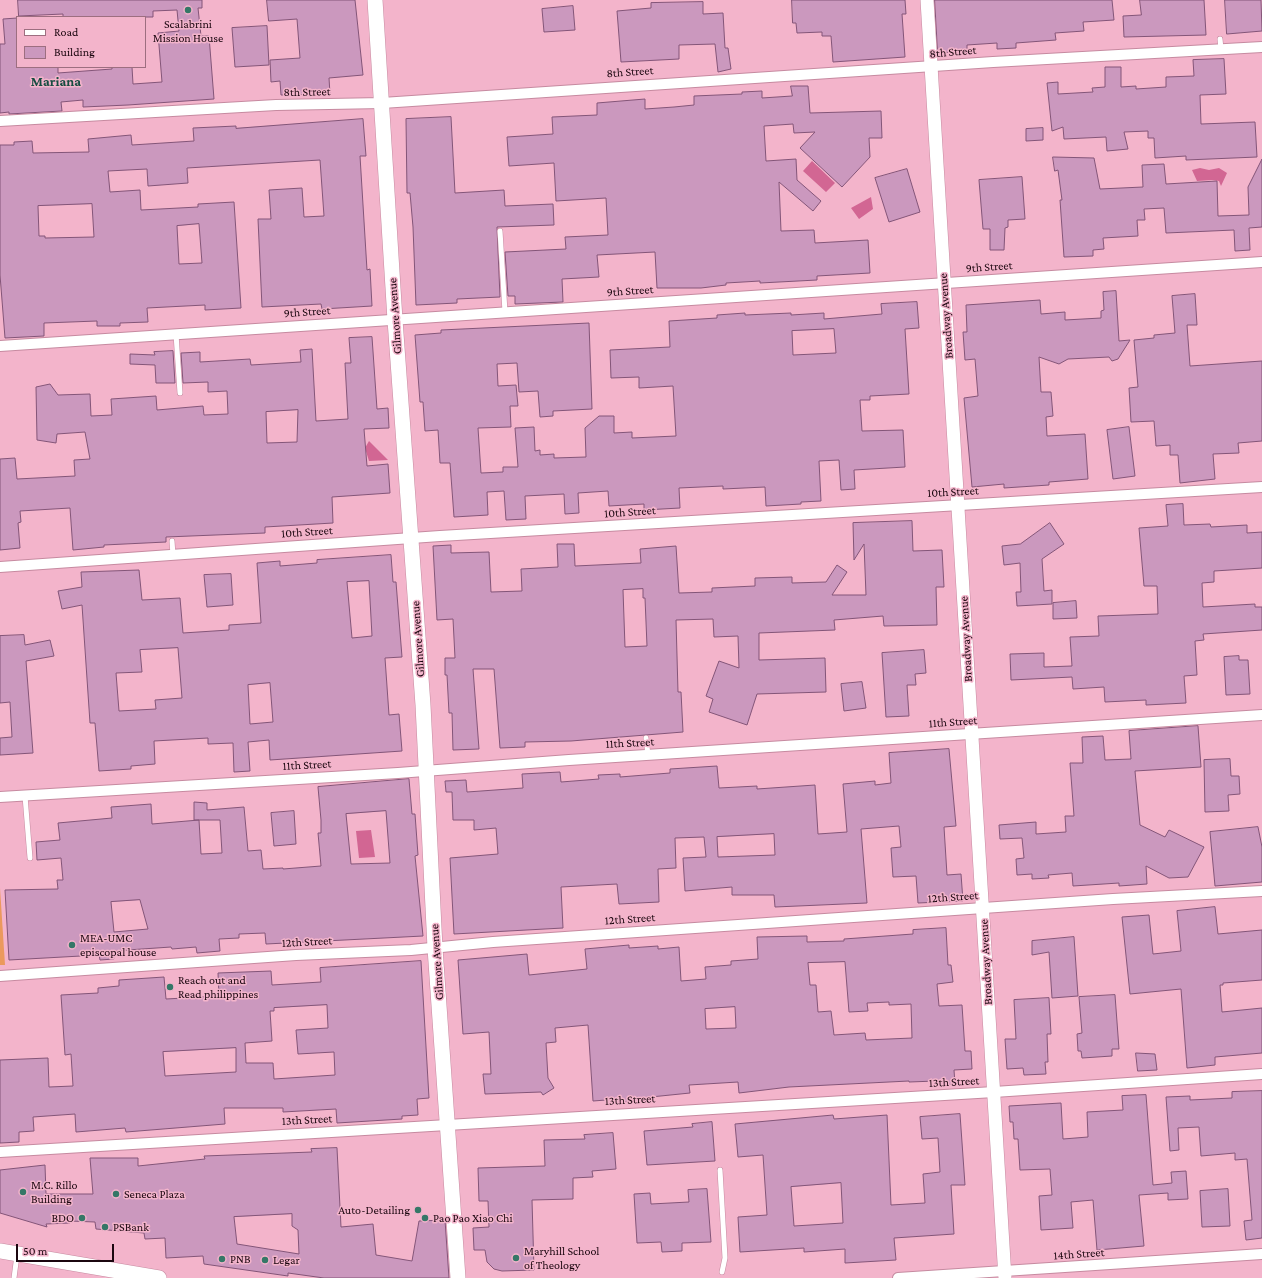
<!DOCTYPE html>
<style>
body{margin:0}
#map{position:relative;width:1262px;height:1278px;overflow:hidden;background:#f3b4cb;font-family:"Crimson Pro",serif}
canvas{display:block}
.legend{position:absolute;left:16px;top:16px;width:130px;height:52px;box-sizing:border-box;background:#f3b4cb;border:1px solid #9d6e80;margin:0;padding:5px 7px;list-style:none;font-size:12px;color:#1b060f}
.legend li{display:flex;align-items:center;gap:8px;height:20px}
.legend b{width:20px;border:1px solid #9d6e80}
.scale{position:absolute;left:16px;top:1244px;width:98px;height:18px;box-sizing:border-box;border:2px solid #1b060f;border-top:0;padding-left:5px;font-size:12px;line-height:14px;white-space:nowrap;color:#1b060f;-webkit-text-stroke:3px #f3b4cb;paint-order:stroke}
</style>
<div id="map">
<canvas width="1262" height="1278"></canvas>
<ul class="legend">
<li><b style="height:5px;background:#fff"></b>Road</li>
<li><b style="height:11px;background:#cb98be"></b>Building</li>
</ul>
<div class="scale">50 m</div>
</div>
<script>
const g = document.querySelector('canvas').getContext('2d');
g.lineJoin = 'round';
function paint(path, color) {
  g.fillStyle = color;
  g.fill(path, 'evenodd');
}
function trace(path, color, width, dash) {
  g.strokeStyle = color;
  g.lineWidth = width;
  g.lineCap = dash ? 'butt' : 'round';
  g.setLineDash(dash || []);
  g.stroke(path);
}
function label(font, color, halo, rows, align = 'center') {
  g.font = font + ' "Crimson Pro",serif';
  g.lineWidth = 3;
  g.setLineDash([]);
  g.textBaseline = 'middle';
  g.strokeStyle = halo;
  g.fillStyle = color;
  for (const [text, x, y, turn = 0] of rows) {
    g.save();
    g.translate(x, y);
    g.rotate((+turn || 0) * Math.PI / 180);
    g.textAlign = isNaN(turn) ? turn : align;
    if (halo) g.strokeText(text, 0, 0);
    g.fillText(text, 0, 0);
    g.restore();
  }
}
paint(new Path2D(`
 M0,888L5,965H0Z`), '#eb995d');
paint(new Path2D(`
 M812,161L835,183L826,192L803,171Z
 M1200,168L1209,170L1219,168L1227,173L1221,186L1219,181L1212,180L1197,181L1192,170Z
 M871,197L873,209L859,219L851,208Z
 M369,441L388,460L369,461L365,448Z
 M371,830L375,857L359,858L356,831Z`), '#d26693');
const building = new Path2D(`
 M18,0H202V8H198L201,36H209L214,99L128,105L83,107V100L61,102L62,111L9,114V112L0,113V44H5L3,19L17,18V67H58V73L112,69V67H132L133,84L162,82L158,33L179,31L177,10L153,11V17H63V14L19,16Z
 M267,0H355L363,75L329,78L330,94L281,95L280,81L271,82L270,60L300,58L297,19L269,21Z
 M792,0H905L906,14H902L905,57L833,62L831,36H822V32L797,33L796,23H793Z
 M935,0H1112L1114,20L1083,22L1084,31L1055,33L1056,40L1016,43V48L997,49V43L967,45V51L938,53Z
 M1140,0H1204L1206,35L1124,37L1123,16L1141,15Z
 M1225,0H1261L1262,31L1227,34Z
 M703,2V14L723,13L725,48H728L731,69L718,72L715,44L679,45V59L621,62L617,11L651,8V3Z
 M573,6L575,30L544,32L542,9Z
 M267,26L269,65L235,67L232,28Z
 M1224,59L1226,94L1200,95L1201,124L1255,122L1257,157L1186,160V156L1155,158L1154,138H1148V131L1124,132L1128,149L1107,151L1106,137L1064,139L1063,127L1052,131L1047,83L1058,82V94L1093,92L1092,88L1105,87V67H1121V87L1136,86V89L1166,87V77L1194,76L1193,60Z
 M791,86H808L810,113L881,111L882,138H869L870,157L842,187L800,148L815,132L794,133L793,124L764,126L766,161L796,159L797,180L821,201L813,211L779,182L781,231L814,230L815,243L868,240L870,273L817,276V280L760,283V281L726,283V285L701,288H657L655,252L597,255L599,277L562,279L563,302L515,304V296H508L505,252L566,249L565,237L608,235L606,198L556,201L554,163L509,166L507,137L553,134L552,117L597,115V103L645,99V109L674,107L694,105V96L742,94V92L762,91V98L792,96Z
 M451,117L455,193L504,190L505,206L553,204L554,225L497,227L500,297L457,299V303L416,305L413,227L410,193H407L406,119Z
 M363,119L366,156H360L367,270L370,269L372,306L322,309L321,304L262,307L258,219H271L269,190L302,188L304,217L324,216L320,160L187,168L188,183L148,186L147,169L108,171L110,192L140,190L141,210L198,207V204L234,202L241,308L205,310V305L147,308L148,322L120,323V326H97V321L44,323V336L5,338L0,275V145H14V142L32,141L33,153L89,152L88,139L131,135L132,145L194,141L193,128L236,126V128ZM92,204L94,237L45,238V236H39L38,206ZM199,224L202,263L179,264L177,226Z
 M1043,128V140L1026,141V129Z
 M1053,157L1094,158L1100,189L1143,187L1142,165L1164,164L1166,184L1217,181L1218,216L1249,215L1248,187L1262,159V227L1249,228L1250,250L1235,251L1234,230L1166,233L1164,208L1144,209L1145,220H1137L1138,236L1103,238L1104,249L1093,250V256L1064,257L1060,200H1062L1058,170L1055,171Z
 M907,169L920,212L889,222L875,178Z
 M1022,177L1025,219L1008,220V227L1005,228L1004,250H990V229H983L979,180Z
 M1116,291L1119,341L1130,340L1118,359L1112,361L1109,357L1068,359L1059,364L1039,357L1041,392H1051L1053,416L1046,417L1047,436L1085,434L1088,479L1049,482V485L1004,488V484L972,487L964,398L978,396L975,359L965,360L963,332H967L966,305L1040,300L1041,314L1065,312V320L1101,318V311L1104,310L1103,292Z
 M1195,294L1197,325H1187L1190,366L1262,361V441L1238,443L1239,453L1213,454L1215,479L1180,483L1178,455H1170V445L1156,446L1154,421L1131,422L1129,388L1138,387L1134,340L1154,338V335L1175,333L1172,296Z
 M917,302L919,328L905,329L909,394L870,396V400H860L862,431L903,430L905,467L854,470L855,489L841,490L839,460L819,461L821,501L801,502V504L766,506L765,487L723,489V486L679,488L680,508L644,510V504L609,506L608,491L578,493L579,513L565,514L564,494L525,496L526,519L506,520L504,491L487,492L488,515L454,517L450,463H440L438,430L425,431L423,402H420L415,335L441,333V330L589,323L592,409L553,411V416L540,417L538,391L519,392L517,363L497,364L498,386L516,385L518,406H510L511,427L478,428L481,473L503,472V467H518L515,428L534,427L535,451L540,450V455L554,454V458L586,457L585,428L599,416H614V433L632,432V438L676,436L673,386L639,388V377L611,378L610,350L670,347L669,321L717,318V315L745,313V315L791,313V315L824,313V319L882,314L881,304ZM834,329L836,353L793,355L792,331Z
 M372,337L377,409L388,408L389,428L364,429L367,466L388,464L390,493L332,497L333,523L265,527V533L166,537V542L104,545V547L73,550L70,508L20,511L21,522L18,523L20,548L0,550V459L15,458L17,479L75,476L74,460L90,459L85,432L57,434L56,443L37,440L36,387L50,384L58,395L90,394L91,416L112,415L111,399L156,396L157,410L203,406L204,415L228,414L227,391L208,392V382L183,383L181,353L200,352V362L250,359L251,365L301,362L300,350L312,349L316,421L348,419L345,363H351L349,338ZM298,410L297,442L267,443L266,412Z
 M173,351L175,383H156L155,365L130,364V354L155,355L154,352Z
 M1129,427L1135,476L1113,479L1107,430Z
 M1183,504L1184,525L1210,524L1211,527L1247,525V533L1262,532V568L1214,571V582L1202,583L1203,607L1255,604V607H1262V630L1203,634L1204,640L1195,641L1197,675L1184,676L1186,703L1146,705V700L1105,702L1104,687L1073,689L1072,677L1011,680L1010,654L1044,653V667L1072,666L1070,637L1099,636L1098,616L1158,614L1157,586H1144L1139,528L1168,526L1166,505Z
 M912,521L913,551L942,550L944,587H936L937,625L884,626L883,616L834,620L835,630L759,633V660L825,658L826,692L757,694L747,725L709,712L713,699L706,696L719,661L739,668L738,636L714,637L713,619L676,620L678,692H681L683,732L571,741L525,742V747L500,748L494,669H473L479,749L453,750L452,713H449L447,675H445V658H455L453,619L437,620L433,546L451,545V553L489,552L491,592L522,591L521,569L558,567L557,544H574L575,566L641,563L640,549L676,546L679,593L712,592V588L755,586V578L792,577V583L826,582L837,565L847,572L832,595H866L864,544L854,560L853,523ZM643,589V598H645L647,646L625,647L623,590Z
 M1050,523L1064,544L1042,559L1044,591L1052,590V604L1017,606L1016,592H1021L1020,563L1004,565L1002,546L1020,544Z
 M391,555L393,582H396L402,657L385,658L389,715L399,714L402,751L270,760L269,740L248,742L250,771L234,772L233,743L208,744V738L154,741L155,764L131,766V769L99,771L95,723H90L82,605L62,609L58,591L82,587L81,572L139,570L142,600L180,598L183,633L229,630V625L261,623L257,563L280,561V566L317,563V560ZM369,581L372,636L352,638L347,582ZM178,648L182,698L155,700L156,709L119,711L116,673L142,672L140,650ZM270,683L273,722L250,724L248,685Z
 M231,574L233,605L207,607L204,575Z
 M1076,601L1077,618L1053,619V603Z
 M24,635L25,645L50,640L54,656L26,661L33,753L0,755V738L12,737L10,702L0,703V636Z
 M924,650L926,673L915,674L916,685H907L909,716L886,717L882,653Z
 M1239,656V660H1248L1250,694L1226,695L1224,657Z
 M862,682L866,708L844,711L841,684Z
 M1198,726L1201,767L1135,771L1140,825L1165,837L1169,830L1204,847L1188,877L1169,878L1146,866L1147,884L1119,886V883L1073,886L1072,873L1048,875L1049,878L1032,879V874L1017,875L1016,859L1024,858L1022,838L1000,839L999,825L1036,822V834L1066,832L1065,816H1074L1070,763H1083L1082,737L1103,736L1105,760L1131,759L1129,731Z
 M949,749L956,826L944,827L947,875L961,874L963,901L918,903L916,876L893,877L891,848L901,847L899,826L861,829L867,903L775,907L774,895H732V887L685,891L683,858L706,857L704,837L675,838L676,868L658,869L659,902L619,904L617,884L561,887L563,928L454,934L450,858L498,854L496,828L474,830V820H453L452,792H446L445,781L466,780L467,792L523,788L522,774L560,772L561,782L599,779L598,775L620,774V777L670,773V769L717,766L719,788L757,786V789L815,785L818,834L847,832L843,784L875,781V785L891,783L889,753ZM774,834L775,855L718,857L717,837Z
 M1230,759L1231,776H1239L1240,794L1228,795L1229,811L1205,812L1204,760Z
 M409,779L412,814H415L418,855L415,856L423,936L266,944L265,933L239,934V938L219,939L220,951L197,953L196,947L172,949L171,947L113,951L114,959L100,960L99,955L9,960L5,890L58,889L57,880H63L61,858L37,860L36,842L60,840L58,823L112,818L111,807L151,804L152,824L199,820L201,854L222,853L220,820H194V802L207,803V810L244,807L248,851L261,850L263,869L283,868V869L321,866L318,833H321V820L318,787ZM386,811L390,863L351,864L346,814ZM140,900L148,929L114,932L111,902Z
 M294,811L296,844L274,846L271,813Z
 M1258,827L1262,847V882L1215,886L1210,832Z
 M1215,907L1218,934L1262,930V980L1223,983V985H1220L1222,1012L1262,1008V1053L1215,1057V1065L1187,1068L1181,989L1130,994L1122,917L1149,915L1153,954L1181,951L1177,911Z
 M946,928L948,965H951L953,982L937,984L939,1006L962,1005L965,1051H971L972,1069L954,1070L955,1084L936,1085V1081L909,1082V1081L789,1087L739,1093L738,1082L689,1085L690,1093L641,1098V1101L619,1102V1099L593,1101L588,1025L555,1028L556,1042L546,1043L548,1078L554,1088L543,1095L541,1092L485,1094L483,1074H491L489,1032L463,1034L458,960L527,954L529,975L587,969L585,949L629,945V948L658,946V949L679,947L681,981L706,979L705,967L731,965V961L758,959L757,937L807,936V942L844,941V939L913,934V930ZM845,962L849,1012L868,1011L867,1003L889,1002V1005L911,1004L912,1038L866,1040L865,1033L834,1035L831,1011L818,1012L816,985H810L808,963ZM735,1007L736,1028L706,1029L705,1009Z
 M1074,937L1078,996L1052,998L1049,952L1032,955V941Z
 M421,961L429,1098L417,1099L418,1115L402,1116V1119L337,1123L336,1109L283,1112V1108H224L225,1124L126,1132L125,1128L76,1132L75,1114L33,1117L34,1131L19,1132V1142L0,1143V1060L48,1058L49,1087L73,1086L71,1054L65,1055L61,995L98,993V988L119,986V980L164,977L166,999L219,996L218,973L271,971L272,985L321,982L320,968ZM327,1005L328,1028L296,1030L298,1054L334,1052L335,1075L274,1079L273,1063H246L245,1043L272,1041L270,1011H274V1008ZM236,1048V1072L165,1076L163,1052Z
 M1115,995L1119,1049H1112V1056L1082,1058L1081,1051H1078L1077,1034L1082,1033L1079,997Z
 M1049,998L1051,1034H1047L1048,1062H1045L1046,1074L1024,1075L1023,1068L1007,1069L1005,1039H1016L1014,1000Z
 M1136,1053L1155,1054L1157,1070L1138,1071Z
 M1262,1091V1238L1246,1240L1244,1221L1252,1220L1247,1159L1235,1160V1153L1201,1156L1199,1127L1178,1128L1179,1150L1170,1151L1166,1097L1190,1096V1100L1232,1098V1092Z
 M1146,1095L1153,1185L1172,1183L1171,1172L1186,1171L1188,1199L1168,1200V1193L1139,1195L1144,1246L1097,1250L1093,1200L1071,1202L1073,1228L1041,1230L1039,1196L1052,1195L1050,1169L1020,1170L1018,1139H1014L1013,1122H1010L1009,1106L1061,1103L1063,1139L1088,1137L1087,1112L1123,1110L1122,1096Z
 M960,1114L965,1185H951L954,1234L894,1238L896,1260L845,1263V1249L804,1252V1248L740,1252L738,1217L767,1215L763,1155L738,1157L735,1124L833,1115L834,1119L887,1115L891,1205L925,1203L923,1174L940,1172L938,1138L922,1139L920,1117ZM841,1183L843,1223L794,1226L791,1187Z
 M712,1122L715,1161L647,1165L644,1131L693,1127L692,1124Z
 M613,1133L616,1169L592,1171L593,1177L573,1178V1199L532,1200L534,1270L502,1271L494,1269L487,1262L485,1250H474L473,1228L489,1227L488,1201H479L478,1168L545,1166L544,1140L585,1139L584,1135Z
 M337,1148L341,1227L373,1224L376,1255L412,1261L419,1221L445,1220L449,1278H324L288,1273V1276L204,1264L203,1256L166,1258L165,1238L145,1239L144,1233L96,1229L95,1222L70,1221V1223L46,1224L47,1227L0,1213V1170L45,1165L46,1194H93L90,1158H138V1166L205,1159L204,1156L312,1152L311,1149ZM292,1214V1226L298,1230L299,1254L237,1244L234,1217Z
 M707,1189L711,1242L682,1243V1251L662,1252L661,1242L637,1243L634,1194L650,1193L651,1204L689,1202L688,1190Z
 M1228,1189L1230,1226L1202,1227L1200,1191Z`);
paint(building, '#cb98be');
trace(building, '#835578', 1);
const service = new Path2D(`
 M1220,39L1221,49
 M500,231L505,312
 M176,334L180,393
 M172,541L173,555
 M646,738L648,755
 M25,796L30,858
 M720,1170L725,1258L722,1272
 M14,1278L17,1255`);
const minor = new Path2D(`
 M0,121L276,105L382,103L993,62L1262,47
 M0,346L1262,262
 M0,567L440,536L1262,487
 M0,797L398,773L569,760L1262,715
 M0,976L296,955L411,950L493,942L1113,899L1262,891
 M0,1152L994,1092L1262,1074
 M898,1278L1262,1254`);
const tertiary = new Path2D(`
 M927,0L1005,1278`);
const secondary = new Path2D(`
 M375,0L395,320L423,705L435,948L458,1278
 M0,1251L159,1278`);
trace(service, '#c68aa0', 6);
trace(minor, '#c68aa0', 12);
trace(tertiary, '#c68aa0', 14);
trace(secondary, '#c68aa0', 16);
trace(service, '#fff', 5);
trace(minor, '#fff', 10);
trace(tertiary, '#fff', 13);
trace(secondary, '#fff', 15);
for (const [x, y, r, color] of [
 [188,10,4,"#357767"],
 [72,945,4,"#357767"],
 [170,987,4,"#357767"],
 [23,1192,4,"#357767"],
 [116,1194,4,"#357767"],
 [418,1210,4,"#357767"],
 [82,1218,4,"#357767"],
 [425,1218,4,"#357767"],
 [105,1227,4,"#357767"],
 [516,1258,4,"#357767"],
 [222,1259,4,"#357767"],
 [265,1260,4,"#357767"]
]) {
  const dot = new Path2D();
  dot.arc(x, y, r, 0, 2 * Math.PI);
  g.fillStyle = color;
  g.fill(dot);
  trace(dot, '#f3b4cb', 1.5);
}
label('12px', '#1b060f', '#f3b4cb', [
 ["Scalabrini",188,24,"center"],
 ["Mission House",188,38,"center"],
 ["MEA-UMC",80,938],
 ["episcopal house",80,952],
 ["Reach out and",178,980],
 ["Read philippines",178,994],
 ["M.C. Rillo",31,1185],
 ["Building",31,1199],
 ["Seneca Plaza",124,1194],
 ["Auto-Detailing",410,1210,"right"],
 ["BDO",74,1218,"right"],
 ["Pao Pao Xiao Chi",433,1218],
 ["PSBank",113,1227],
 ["Maryhill School",524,1251],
 ["of Theology",524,1265],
 ["PNB",230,1259],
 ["Legar",273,1260]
], 'left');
label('12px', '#1b060f', '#f3b4cb', [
 ["8th Street",953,52,-5],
 ["8th Street",630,72,-4],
 ["8th Street",307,92,-1],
 ["9th Street",989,267,-4],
 ["9th Street",630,291,-4],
 ["9th Street",307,312,-4],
 ["Gilmore Avenue",395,316,-94],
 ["Broadway Avenue",946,316,-94],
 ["10th Street",953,492,-3],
 ["10th Street",630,512,-4],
 ["10th Street",307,532,-4],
 ["Gilmore Avenue",418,639,-94],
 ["Broadway Avenue",966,639,-93],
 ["11th Street",953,722,-4],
 ["11th Street",630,743,-3],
 ["11th Street",307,765,-3],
 ["12th Street",953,897,-4],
 ["12th Street",630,919,-4],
 ["12th Street",307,942,-3],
 ["Gilmore Avenue",437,962,-94],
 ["Broadway Avenue",986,962,-93],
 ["13th Street",954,1082,-3],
 ["13th Street",630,1100,-3],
 ["13th Street",307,1120,-3],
 ["14th Street",1079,1254,-4]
]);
label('bold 14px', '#164c41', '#f3b4cb', [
 ["Mariana",56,82]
]);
</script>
